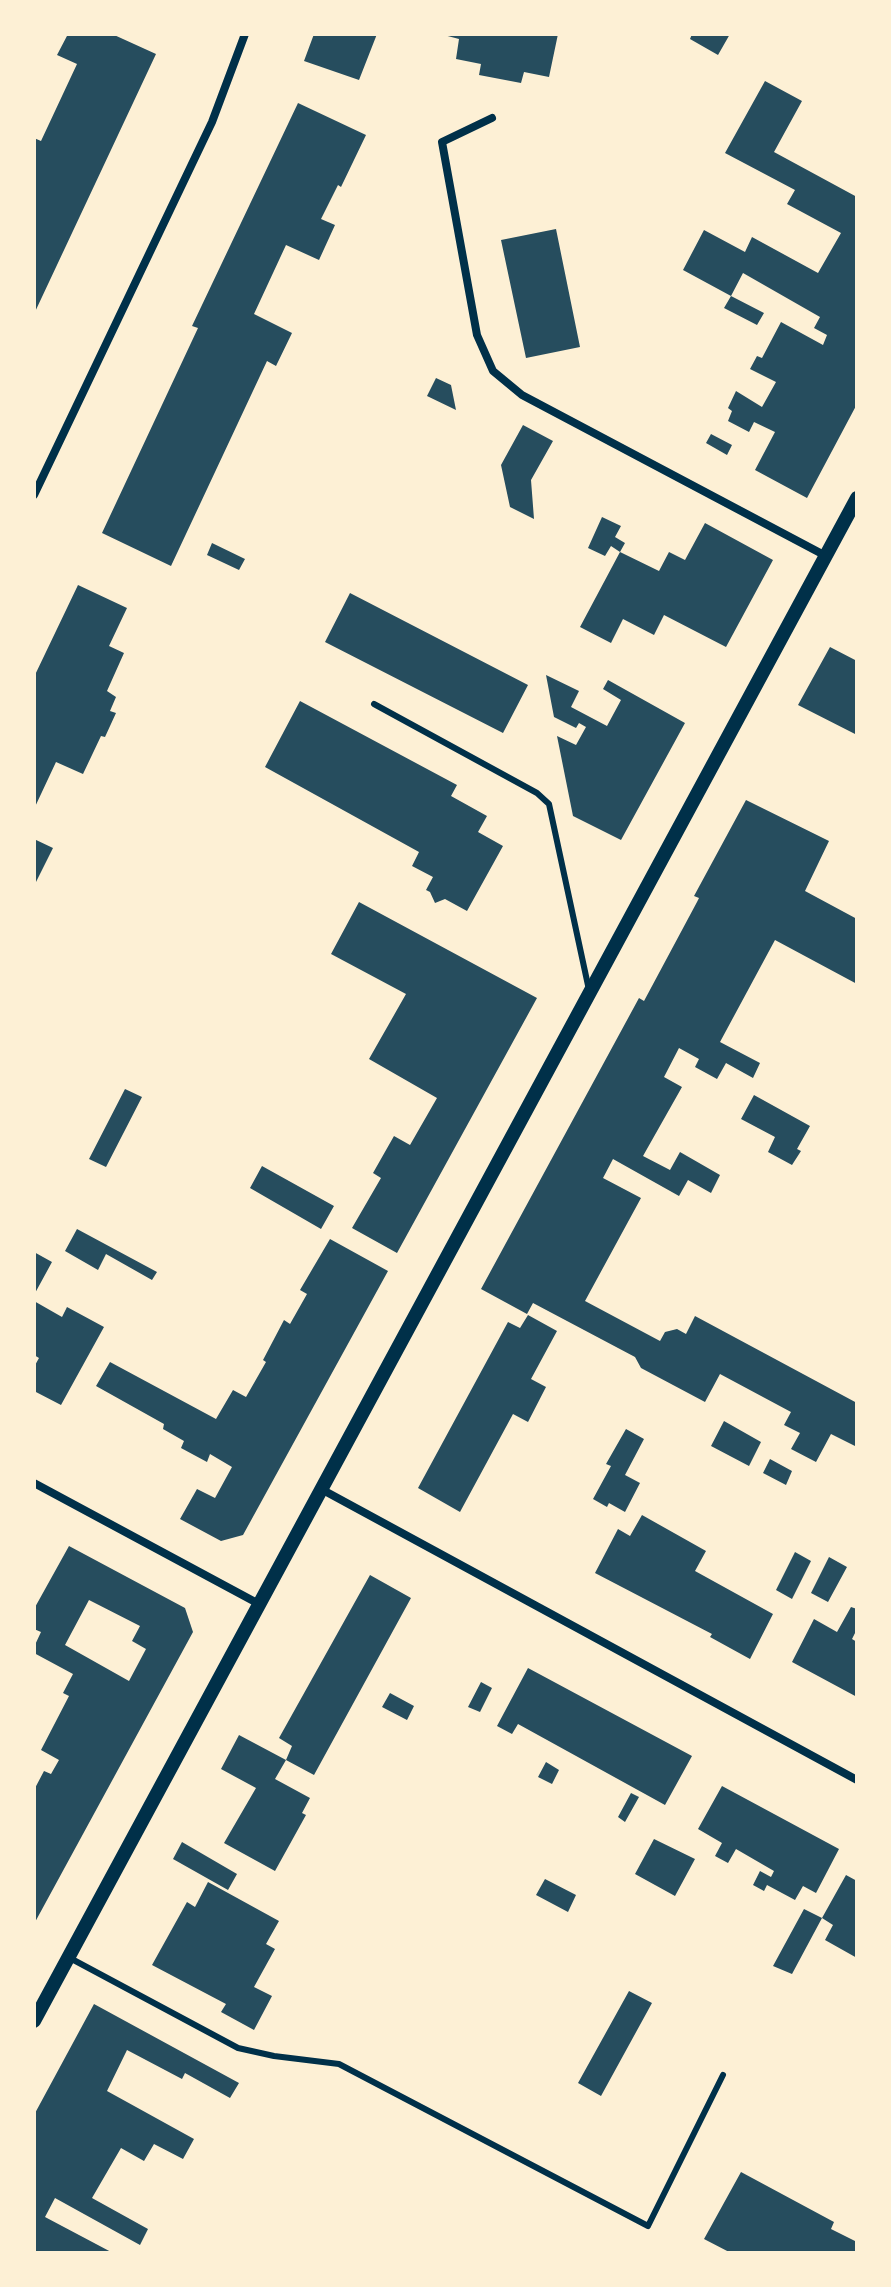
<!DOCTYPE html>
<style>
body{margin:0}
#map{position:relative;width:891px;height:2287px;overflow:hidden;background:#fdf0d5;font-family:"Fira Sans",sans-serif}
canvas{display:block}
.frame{position:absolute;inset:0;border:36px solid #fdf0d5;pointer-events:none}
</style>
<div id="map">
<canvas width="891" height="2287"></canvas>
<div class="frame"></div>
</div>
<script>
const g = document.querySelector('canvas').getContext('2d');
g.lineJoin = 'round';
function paint(path, color) {
  g.fillStyle = color;
  g.fill(path, 'evenodd');
}
function trace(path, color, width, dash) {
  g.strokeStyle = color;
  g.lineWidth = width;
  g.lineCap = dash ? 'butt' : 'round';
  g.setLineDash(dash || []);
  g.stroke(path);
}
paint(new Path2D(`
 M68,34H112L156,54L34,314V138L41,141L77,64L57,55Z
 M314,34H377L359,80L304,61Z
 M440,34H558L549,77L524,72L521,83L479,75L481,64L456,59L459,39Z
 M692,34H730L718,55L690,39Z
 M765,81L802,101L774,152L857,197V404L807,498L755,470L775,432L754,422L749,432L728,421L732,411L728,408L736,391L762,407L776,382L750,369L757,356L762,358L781,322L823,345L827,335L814,328L820,317L743,273L731,296L683,270L704,230L745,252L752,237L818,273L841,233L787,204L795,190L725,153Z
 M298,103L366,135L341,187L338,185L321,219L335,225L319,260L286,245L254,314L292,333L276,366L267,361L171,566L102,533L198,328L192,326Z
 M556,229L580,347L526,358L501,240Z
 M731,296L764,313L757,325L724,308Z
 M436,378L451,385L456,410L427,396Z
 M523,425L553,441L531,480L534,519L510,507L501,465Z
 M711,434L732,445L727,455L706,443Z
 M602,517L621,526L615,537L625,543L620,552L611,546L605,556L588,548Z
 M705,523L773,560L726,647L664,615L654,635L623,619L611,643L580,627L620,552L659,571L669,552L685,560Z
 M212,543L245,559L239,570L207,555Z
 M78,585L127,608L109,646L124,653L107,691L116,697L110,711L116,713L105,737L101,736L83,774L56,762L34,809V677Z
 M350,593L528,685L503,733L325,642Z
 M830,647L857,661V735L798,705Z
 M546,675L579,691L571,707L607,726L621,700L603,689L608,680L685,723L621,840L573,816L557,736L576,745L586,727L579,723L576,728L554,717Z
 M300,701L457,785L451,796L487,816L478,832L503,846L467,911L445,899L435,903L430,892L426,890L433,877L412,866L419,852L265,767Z
 M746,800L829,841L805,891L857,919V984L775,940L720,1042L760,1063L753,1078L726,1063L717,1079L695,1067L699,1059L679,1048L664,1077L682,1087L643,1156L670,1170L680,1152L720,1175L711,1193L688,1180L679,1196L613,1159L603,1178L641,1198L585,1301L660,1341L665,1332L677,1329L686,1334L695,1316L857,1403V1447L831,1434L816,1462L791,1449L800,1433L784,1425L791,1412L720,1374L705,1402L641,1368L635,1357L533,1303L527,1314L481,1289L639,998L644,1001L697,902L699,898L694,896Z
 M34,839L53,848L36,882L34,881Z
 M359,902L537,998L397,1253L352,1228L381,1178L373,1173L394,1136L410,1145L437,1098L369,1059L406,994L331,954Z
 M125,1089L142,1097L106,1167L89,1159Z
 M754,1095L810,1126L797,1149L801,1151L792,1165L768,1152L775,1137L741,1119Z
 M262,1166L334,1206L321,1229L250,1188Z
 M77,1229L157,1272L152,1280L106,1254L98,1270L65,1251Z
 M330,1239L388,1271L243,1535L221,1541L180,1519L197,1489L215,1498L232,1467L210,1454L207,1462L181,1448L184,1441L163,1429L164,1424L96,1386L110,1362L216,1419L233,1390L246,1397L266,1362L263,1360L284,1320L290,1324L307,1294L300,1290Z
 M34,1252L52,1262L34,1295Z
 M34,1301L62,1317L67,1307L104,1327L61,1405L34,1391V1367L39,1358L34,1355Z
 M528,1315L557,1331L531,1379L546,1387L528,1422L513,1414L460,1512L418,1488L508,1322L520,1328Z
 M724,1421L761,1442L749,1466L711,1446Z
 M626,1429L644,1439L625,1475L640,1483L625,1512L609,1503L607,1507L593,1499L611,1466L606,1464Z
 M770,1459L792,1471L786,1485L763,1473Z
 M642,1515L706,1551L695,1571L773,1614L750,1659L710,1637L712,1634L595,1573L618,1529L630,1536Z
 M69,1546L185,1608L193,1632L34,1924V1790L44,1771L51,1774L59,1760L41,1750L69,1696L63,1693L73,1674L34,1653V1647L41,1632L34,1629V1609ZM89,1600L140,1626L132,1641L146,1649L129,1681L65,1645Z
 M795,1552L811,1561L792,1599L776,1590Z
 M829,1557L847,1567L828,1602L811,1593Z
 M370,1575L411,1598L314,1775L286,1760L292,1746L279,1738Z
 M851,1607L857,1609V1629L852,1639L857,1642V1697L792,1662L814,1619L837,1632Z
 M528,1668L692,1756L665,1805L518,1724L512,1734L497,1726Z
 M481,1682L492,1688L480,1712L468,1707Z
 M390,1693L414,1706L407,1720L382,1707Z
 M239,1735L286,1760L275,1779L310,1798L302,1813L306,1815L275,1871L224,1843L256,1788L221,1769Z
 M546,1762L559,1770L552,1784L538,1777Z
 M722,1786L839,1849L816,1893L803,1886L795,1900L767,1885L764,1891L753,1885L760,1871L771,1877L774,1871L736,1849L728,1863L715,1856L722,1843L698,1829Z
 M631,1793L639,1797L625,1822L618,1817Z
 M654,1839L695,1859L675,1896L635,1874Z
 M182,1842L237,1874L228,1890L173,1859Z
 M846,1875L857,1881V1958L825,1940L833,1925L822,1918Z
 M545,1879L576,1895L568,1912L536,1895Z
 M208,1882L279,1921L266,1944L275,1949L254,1987L272,1996L254,2030L221,2012L226,2004L152,1965L187,1902L195,1907Z
 M804,1909L822,1918L792,1974L773,1966Z
 M629,1991L652,2003L601,2096L578,2083Z
 M94,2004L239,2083L230,2098L185,2073L182,2079L127,2050L107,2091L194,2139L183,2159L154,2144L144,2161L121,2148L92,2198L148,2229L140,2245L55,2198L45,2217L113,2253H38L34,2251V2115Z
 M741,2172L834,2222L831,2229L857,2242V2253H731L704,2239Z`), '#264d5e');
trace(new Path2D(`
 M374,704L537,793L549,804L589,990
 M68,1957L238,2048L274,2056L339,2064L648,2226L723,2075`), '#003049', 6);
trace(new Path2D(`
 M492,118L442,142L477,335L493,371L522,395L826,556
 M34,495L212,122L245,34
 M34,1483L259,1604
 M321,1489L857,1780`), '#003049', 8);
trace(new Path2D(`
 M34,2021L857,498`), '#003049', 14);
</script>
